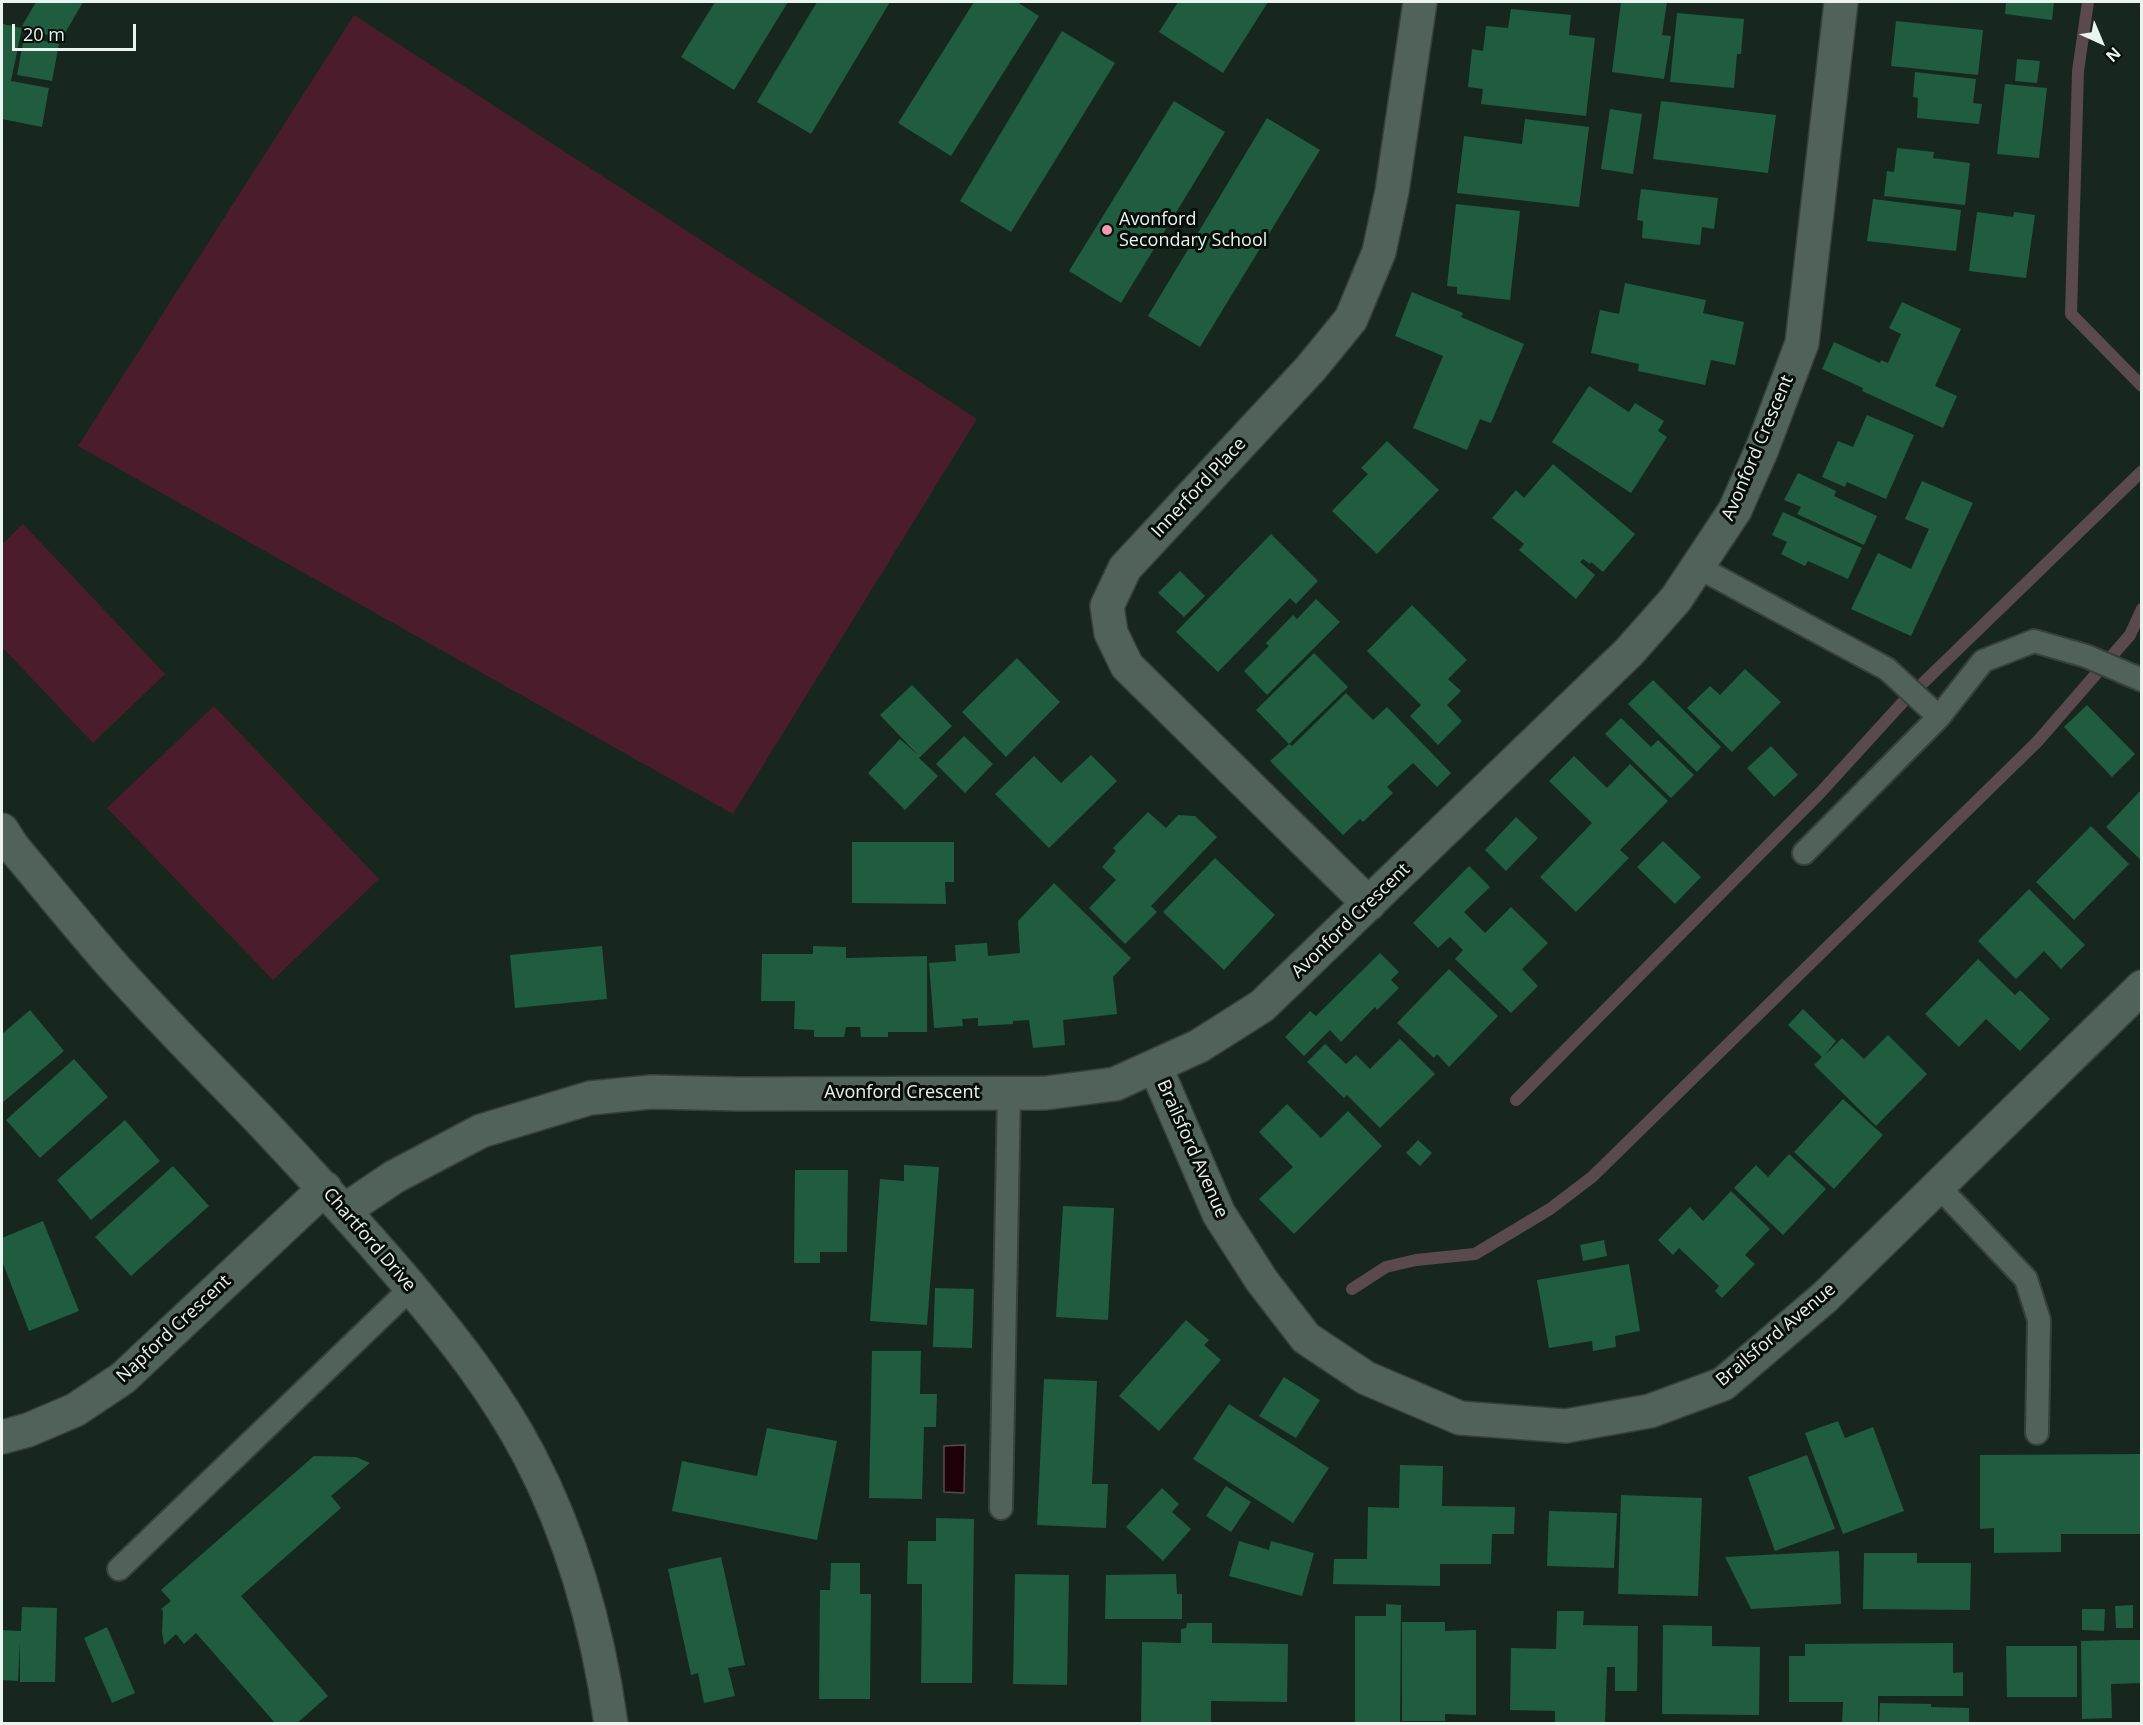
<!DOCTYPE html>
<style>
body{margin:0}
#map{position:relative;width:2143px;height:1725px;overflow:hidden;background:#17271e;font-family:"Open Sans",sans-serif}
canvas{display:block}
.frame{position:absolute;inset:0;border:3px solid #eaf4ee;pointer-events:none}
.north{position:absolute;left:2071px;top:12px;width:60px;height:60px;-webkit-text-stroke:4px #070e0a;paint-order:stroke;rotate:136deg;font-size:16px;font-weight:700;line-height:24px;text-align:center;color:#eaf4ee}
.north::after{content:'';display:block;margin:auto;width:21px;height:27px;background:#eaf4ee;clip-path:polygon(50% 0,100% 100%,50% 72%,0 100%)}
.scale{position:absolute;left:12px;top:24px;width:124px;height:27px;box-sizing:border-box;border:3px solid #eaf4ee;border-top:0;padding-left:8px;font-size:18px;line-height:21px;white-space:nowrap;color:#eaf4ee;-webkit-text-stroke:4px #070e0a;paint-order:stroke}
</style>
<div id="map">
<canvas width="2143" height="1725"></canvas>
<div class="frame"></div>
<div class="north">N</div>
<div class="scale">20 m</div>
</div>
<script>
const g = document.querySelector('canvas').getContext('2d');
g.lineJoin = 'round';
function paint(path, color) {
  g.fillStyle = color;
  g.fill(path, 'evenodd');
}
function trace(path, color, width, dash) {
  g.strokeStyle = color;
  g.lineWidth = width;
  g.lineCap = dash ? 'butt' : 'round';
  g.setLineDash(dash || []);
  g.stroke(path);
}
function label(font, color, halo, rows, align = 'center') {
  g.font = font + ' "Open Sans",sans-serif';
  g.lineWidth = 6;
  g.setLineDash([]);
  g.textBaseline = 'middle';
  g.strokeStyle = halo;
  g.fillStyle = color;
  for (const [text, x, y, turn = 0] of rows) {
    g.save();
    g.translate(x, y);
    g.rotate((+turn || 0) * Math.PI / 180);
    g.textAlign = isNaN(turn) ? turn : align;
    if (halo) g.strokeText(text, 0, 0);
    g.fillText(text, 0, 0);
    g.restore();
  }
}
paint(new Path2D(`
 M354,15L977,419L733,814L78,446Z
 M23,524L165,674L93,743L2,647V544Z
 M214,706L379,879L273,980L107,808Z`), '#4b1c2b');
const water = new Path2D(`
 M965,1445L964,1493L944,1492V1446Z`);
paint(water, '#1d0008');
trace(water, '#5a494d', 1.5);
trace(new Path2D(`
 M2088,2L2078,71L2071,314L2142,386
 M1923,683L2142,471
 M1516,1100L1820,793L1903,702
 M1352,1289L1386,1267L1416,1260L1475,1254L1550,1209L1592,1177L2037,742L2130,635L2142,609`), '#5a494d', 12);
paint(new Path2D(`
 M36,2H83L61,40L22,26Z
 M715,2H788L734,90L681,57Z
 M817,2H890L811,134L757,102Z
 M974,2H1017L1039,16L951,156L898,123Z
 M1178,2H1268L1223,73L1159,32Z
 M1621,2H1667L1662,35L1671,36L1664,79L1612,72Z
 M2006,2H2054L2052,20L2005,14Z
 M1511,9L1571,15L1569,35L1595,38L1586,116L1481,104L1483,89L1468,87L1472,49L1483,51L1486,26L1508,28Z
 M1677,13L1744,19L1741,54H1737L1734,88L1670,82Z
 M1896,21L1983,30L1978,75L1891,66Z
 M3,24L22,28L11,81L49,88L42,127L2,119Z
 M1062,31L1115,63L1011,232L960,201Z
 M24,37L59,44L52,81L17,75Z
 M2017,59L2040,61L2037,83L2015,81Z
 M1915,72L1976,79L1973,103L1982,104L1979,124L1917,118L1918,98L1913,97Z
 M2005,84L2047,88L2039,158L1997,154Z
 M1174,101L1225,132L1121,303L1069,271Z
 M1661,101L1776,115L1768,173L1653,159Z
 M1610,109L1642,114L1633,174L1601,169Z
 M1267,118L1320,150L1200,347L1148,316Z
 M1525,119L1589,127L1579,207L1457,193L1464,136L1522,144Z
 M1897,148L1934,152L1933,158L1970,163L1965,205L1884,196L1887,171L1894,172Z
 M1641,189L1718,198L1714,229L1702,227L1700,245L1642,238L1643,221L1637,220Z
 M1873,199L1961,210L1956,251L1867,241Z
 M1456,204L1520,211L1510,300L1457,294V287L1447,286Z
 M1977,212L2013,217L2014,212L2035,215L2026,278L1969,271Z
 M1625,283L1706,300L1703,313L1744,322L1735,365L1711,360L1705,385L1638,371L1639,364L1591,353L1600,310L1619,314Z
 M1412,292L1463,313L1461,317L1524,344L1491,423L1480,419L1467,450L1413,428L1443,356L1395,336Z
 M1902,302L1961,329L1935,386L1957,396L1943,428L1862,391L1863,388L1822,369L1834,342L1880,363L1881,360L1888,363L1901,334L1889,328Z
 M1589,386L1629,412L1635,403L1664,421L1658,431L1667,437L1631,493L1552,442Z
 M1867,415L1914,435L1886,499L1847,482L1845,487L1822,477L1838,441L1853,447Z
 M1387,441L1439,490L1377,554L1332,511L1368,474L1361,468Z
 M1553,464L1635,534L1603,572L1591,562L1590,564L1583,559L1580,562L1595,575L1576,599L1519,550L1524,544L1492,518L1516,490L1524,498Z
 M1798,473L1836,491L1834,496L1877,516L1864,545L1797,514L1801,507L1784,500Z
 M1922,481L1973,503L1911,636L1851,609L1878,553L1911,569L1929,529L1905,519Z
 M1783,512L1862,548L1848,579L1808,561L1805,566L1781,554L1787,542L1772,535Z
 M1271,534L1318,581L1296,604L1290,598L1218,672L1176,632Z
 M1180,571L1205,596L1184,617L1158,593Z
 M1316,599L1340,622L1267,695L1244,671L1269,646L1266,643L1293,615L1297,619Z
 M1412,605L1467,660L1448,679L1461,691L1447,705L1462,721L1438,745L1410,716L1421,705L1367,651Z
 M1314,653L1348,687L1289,744L1292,746L1346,693L1373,720L1387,707L1451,773L1437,787L1413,763L1387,787L1393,793L1363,822L1360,819L1343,835L1270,761L1289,744L1256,710Z
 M1017,658L1060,702L1006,757L962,712Z
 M1745,669L1781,702L1732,752L1687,708L1710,686L1720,695Z
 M1653,680L1721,747L1697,772L1628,704Z
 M912,685L952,726L919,758L938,776L905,810L868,773L900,739L918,755L880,715Z
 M2087,705L2135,754L2112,777L2064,727Z
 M1621,718L1651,747L1658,740L1694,775L1671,798L1605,734Z
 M964,736L993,764L965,793L936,764Z
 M1771,746L1798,775L1774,797L1747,768Z
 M1091,755L1117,781L1049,848L995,794L1034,756L1061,783Z
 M1574,756L1607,788L1630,764L1668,801L1620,850L1629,858L1576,912L1540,877L1592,823L1549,781Z
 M2142,789V861L2106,827Z
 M1148,812L1166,828L1178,815L1195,816L1217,837L1151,906L1157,912L1125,944L1089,908L1116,880L1102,867L1116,851L1113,848Z
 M1516,817L1538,838L1506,871L1485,850Z
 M2091,826L2129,864L2074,920L2036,882Z
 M1663,841L1701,877L1675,904L1637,867Z
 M852,842H954V882H945L946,904L852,903Z
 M1215,858L1275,915L1224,970L1163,912Z
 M1469,866L1490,887L1464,912L1485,933L1511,907L1548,943L1522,969L1538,986L1511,1013L1455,959L1463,950L1450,937L1438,948L1413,923Z
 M1054,883L1131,958L1113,977L1117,1014L1063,1020L1065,1045L1033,1048L1029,1020L1013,1021V1024L978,1026V1018L962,1019L963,1026L934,1028L929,963L956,961L955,945L987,943L988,956L1020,953L1018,921Z
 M2029,889L2085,945L2061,969L2044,951L2016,979L1978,941Z
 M602,946L607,999L515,1008L510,955Z
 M813,946L846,947V958L927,956V1032H888V1037H861L860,1027H846L844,1037H814V1030L794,1029L795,1001H761L762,954H813Z
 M1380,953L1399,972L1391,980L1399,988L1377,1010L1375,1007L1341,1042L1330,1030L1304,1056L1285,1037L1310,1011L1316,1016Z
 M1978,959L2015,995L2020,990L2050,1019L2020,1051L1986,1019L1959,1047L1925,1014Z
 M1449,969L1498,1016L1449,1067L1437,1054L1434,1058L1397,1023Z
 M1803,1009L1836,1041L1824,1056L1842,1038L1864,1059L1888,1035L1927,1074L1876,1126L1814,1065L1822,1057L1788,1025Z
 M30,1010L64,1051L2,1103V1034Z
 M1400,1039L1435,1074L1380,1128L1347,1095L1344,1098L1307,1062L1325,1044L1346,1064L1356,1055L1370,1069Z
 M74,1059L108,1097L40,1158L6,1120Z
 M1843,1099L1883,1135L1834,1189L1794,1152Z
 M1287,1104L1321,1138L1348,1111L1382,1146L1294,1234L1259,1199L1293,1167L1259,1132Z
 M125,1120L160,1161L91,1220L57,1180Z
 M1418,1140L1432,1153L1420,1166L1406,1153Z
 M1789,1154L1826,1189L1783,1235L1734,1188L1756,1165L1768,1177Z
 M904,1165L939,1167L927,1325L870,1321L880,1179L904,1181Z
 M173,1166L209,1206L131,1276L95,1237Z
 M795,1170H848L847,1252H820V1263H794Z
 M1731,1191L1770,1229L1745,1255L1755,1264L1722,1298L1715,1291L1719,1286L1679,1248L1673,1255L1658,1240L1690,1207L1703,1221Z
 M1063,1206L1114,1208L1108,1320L1056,1317Z
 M43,1221L79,1311L29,1331L2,1261V1238Z
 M1604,1240L1607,1256L1583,1261L1580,1245Z
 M1629,1264L1640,1331L1615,1336L1616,1347L1593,1351L1592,1341L1549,1348L1537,1280Z
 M935,1288L974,1289L972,1348L933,1347Z
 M1186,1320L1209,1340L1204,1345L1221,1360L1159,1431L1119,1396Z
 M872,1351H921L920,1394H937L936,1427H924L922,1499L869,1498Z
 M1284,1377L1320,1400L1296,1438L1259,1416Z
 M1044,1379L1097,1381L1092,1484H1108L1106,1528L1037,1525Z
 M1229,1404L1329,1468L1293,1523L1193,1459Z
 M1838,1421L1845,1438L1873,1427L1904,1511L1843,1534L1805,1433Z
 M767,1428L837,1441L817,1540L672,1511L682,1461L757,1476Z
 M2142,1454V1534H2061V1552L1994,1553V1528L1980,1529V1455Z
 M1807,1455L1835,1529L1775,1551L1748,1477Z
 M314,1456L356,1457L370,1463L331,1496L341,1508L241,1596L328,1696L296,1724H276L196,1633L184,1644L176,1634L164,1645L162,1632L163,1611L161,1609L171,1601L161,1590Z
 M1400,1465L1443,1466L1442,1506L1515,1507L1514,1534H1492L1491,1564H1440V1586L1333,1584L1334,1559H1367L1368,1507L1399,1508Z
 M1226,1486L1251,1502L1231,1532L1206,1516Z
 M1162,1488L1179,1504L1172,1512L1191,1529L1163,1561L1126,1527Z
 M1621,1495L1702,1498L1698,1596L1618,1594Z
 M1549,1511L1617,1513L1614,1568L1547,1566Z
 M936,1518L974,1519L972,1683H921L922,1584H907L908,1541H936Z
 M1239,1541L1269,1550L1271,1541L1314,1553L1302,1596L1229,1576Z
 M1839,1551L1841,1604L1751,1609L1725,1557Z
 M1864,1553H1917V1563H1971L1970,1610L1863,1609Z
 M721,1557L745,1665L728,1668L735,1696L704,1703L698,1673L691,1675L668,1569Z
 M831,1563H860V1594H871L870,1699H819L820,1590H830Z
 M1015,1574L1069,1575L1067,1685L1013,1684Z
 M1176,1574L1177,1594H1182V1619H1105L1106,1575Z
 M1386,1604L1401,1605L1400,1724H1355V1616H1386Z
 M2133,1605V1628H2116L2115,1606Z
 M22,1607L57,1608L55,1682H20V1642L18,1681L2,1680V1630L21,1631Z
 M2082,1609H2105L2104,1631L2082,1630Z
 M1557,1611H1584L1583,1625L1638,1626L1637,1691H1615V1667H1607L1605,1724H1555V1711L1510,1710L1511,1648L1556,1649Z
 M1402,1622H1445V1631L1476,1630V1715L1445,1714V1721H1402Z
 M1187,1623H1212V1643L1288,1644L1287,1702L1211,1701V1724H1141L1142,1642L1181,1643V1629L1186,1628Z
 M1663,1625L1712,1626V1646L1760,1647L1759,1715L1662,1714Z
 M107,1627L135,1693L112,1703L84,1638Z
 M2116,1640H2142V1683L2111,1684L2112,1718L2082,1719L2081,1641Z
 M1953,1643V1673L1963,1672V1696H1878V1724H1842L1843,1702H1789V1656H1805V1644Z
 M2006,1646H2077V1697H2007Z
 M1880,1703L1931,1704V1707L1969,1708V1724H1879Z`), '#205c3f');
const lane = new Path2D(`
 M1698,567L1887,669L1939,717
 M1804,853L1939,717L1983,661L2034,641L2086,656L2142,680
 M1938,1186L2026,1279L2039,1320L2037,1433
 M1001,1508L1009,1093
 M119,1569L411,1288`);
const street = new Path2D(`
 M2,830L13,847C44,884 75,922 107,959C155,1014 207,1065 257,1117C307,1170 356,1223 403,1278C450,1334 495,1390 529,1455C573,1539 598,1630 611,1724
 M1369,904L1127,666L1111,633L1107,606L1125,568L1311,368L1351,319L1379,252L1392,191L1420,2
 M1155,1066L1219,1214L1262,1281L1306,1338L1366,1378L1460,1418L1566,1426L1650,1411L1723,1384L1825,1297L2142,987
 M345,1210L394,1177L481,1131L590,1098L651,1092L741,1094L1046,1093L1115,1084L1199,1046L1262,1006L1629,652L1676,599L1735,510L1762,449L1802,343L1841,2
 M2,1437L28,1430L75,1410L123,1378L325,1188`);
trace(lane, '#36413b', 26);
trace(street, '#36413b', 36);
trace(lane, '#516358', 22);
trace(street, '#516358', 33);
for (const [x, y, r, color] of [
 [1107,230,6,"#f19ab1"]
]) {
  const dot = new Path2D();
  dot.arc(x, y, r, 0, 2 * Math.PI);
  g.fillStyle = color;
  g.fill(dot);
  trace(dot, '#070e0a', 2);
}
label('18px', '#eaf4ee', '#070e0a', [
 ["Avonford",1119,220],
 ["Secondary School",1119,241]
], 'left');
label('18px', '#eaf4ee', '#070e0a', [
 ["Avonford Crescent",1758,448,-67],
 ["Innerford Place",1199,488,-47],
 ["Avonford Crescent",1351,921,-44],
 ["Avonford Crescent",902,1093],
 ["Brailsford Avenue",1192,1149,66],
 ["Chartford Drive",369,1240,49],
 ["Napford Crescent",174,1329,-43],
 ["Brailsford Avenue",1776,1335,-40]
]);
</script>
